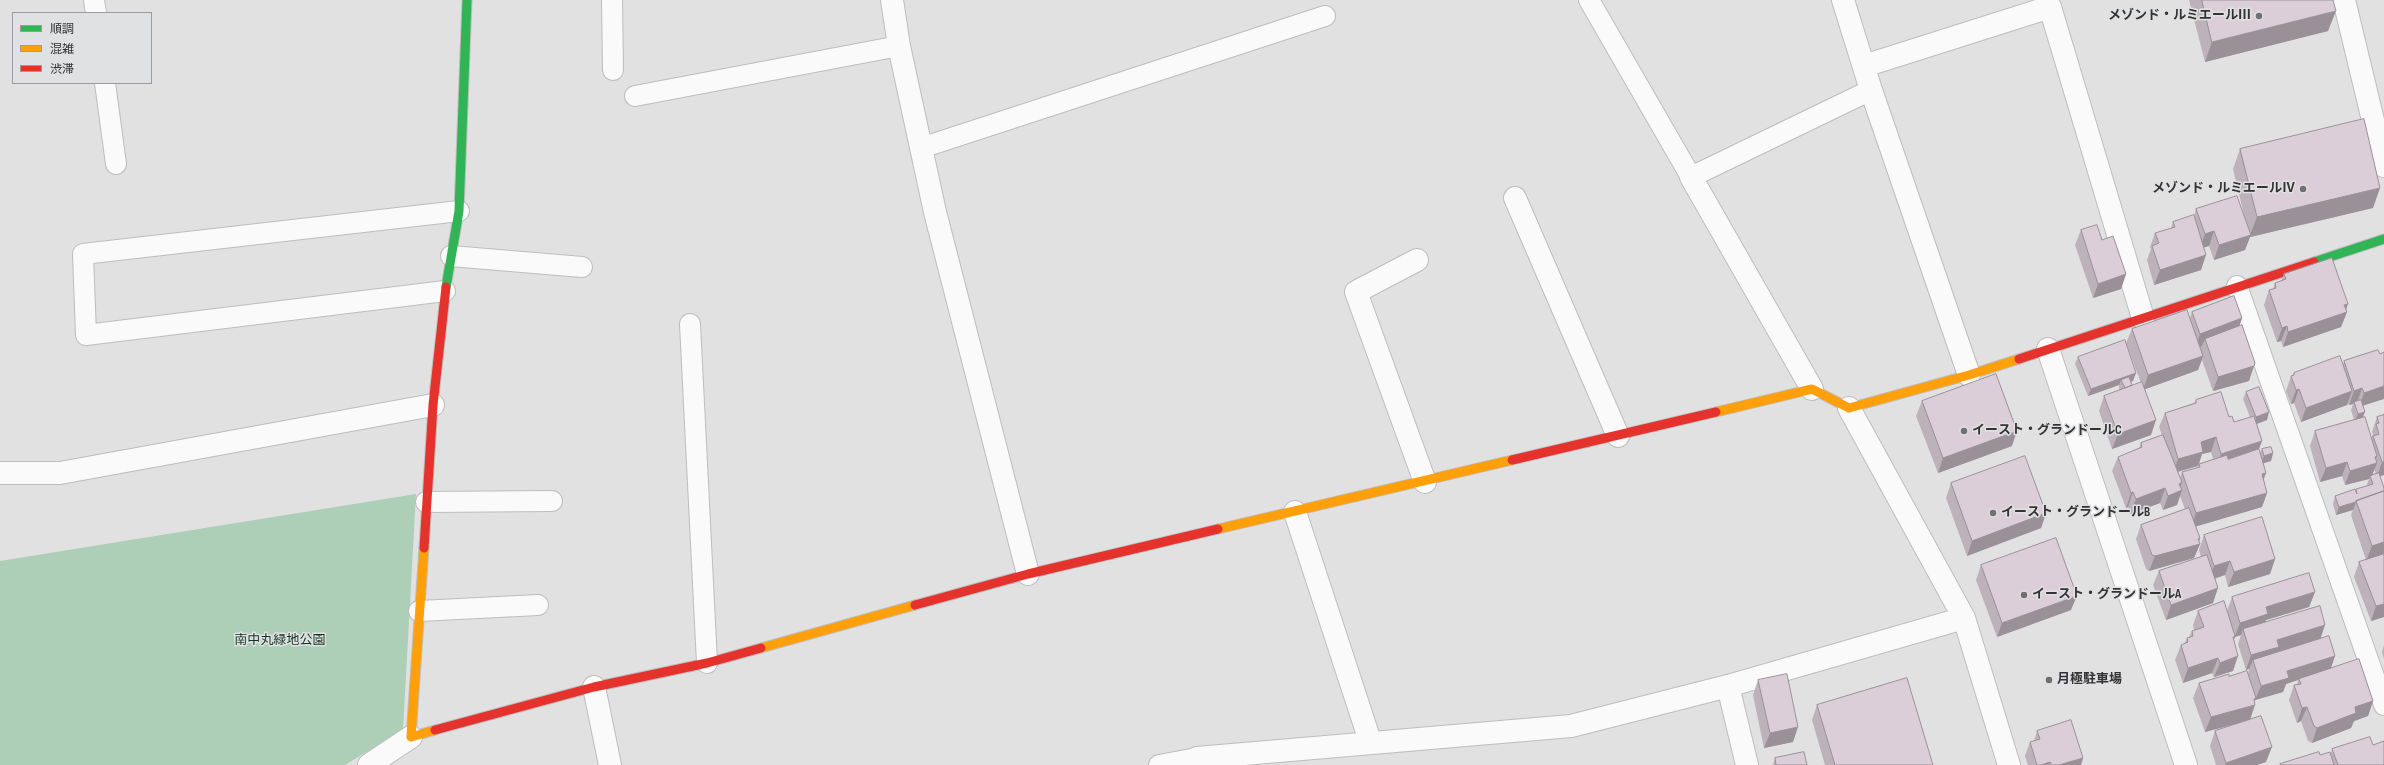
<!DOCTYPE html>
<meta charset="utf-8">
<style>
body{margin:0}
#map{position:relative;width:2384px;height:765px;overflow:hidden;background:#e1e1e2;font-family:"Sofia Sans Condensed","Noto Sans JP",sans-serif}
canvas{display:block}
.legend{position:absolute;left:12px;top:12px;width:140px;height:72px;box-sizing:border-box;background:#e0e1e3;border:1px solid #9b9b9d;margin:0;padding:5px 7px;list-style:none;font-size:12px;color:#333334}
.legend li{display:flex;align-items:center;gap:8px;height:20px}
.legend b{width:20px;border:1px solid #9b9b9d}
</style>
<div id="map">
<canvas width="2384" height="765"></canvas>
<ul class="legend">
<li><b style="height:5px;background:#30b455"></b>順調</li>
<li><b style="height:5px;background:#ff9f0a"></b>混雑</li>
<li><b style="height:5px;background:#e5322d"></b>渋滞</li>
</ul>
</div>
<script>
const g = document.querySelector('canvas').getContext('2d');
g.lineJoin = 'round';
function paint(path, color) {
  g.fillStyle = color;
  g.fill(path, 'evenodd');
}
function trace(path, color, width, dash) {
  g.strokeStyle = color;
  g.lineWidth = width;
  g.lineCap = dash ? 'butt' : 'round';
  g.setLineDash(dash || []);
  g.stroke(path);
}
function label(font, color, halo, rows, align = 'center') {
  g.font = font + ' "Sofia Sans Condensed","Noto Sans JP",sans-serif';
  g.lineWidth = 3;
  g.setLineDash([]);
  g.textBaseline = 'middle';
  g.strokeStyle = halo;
  g.fillStyle = color;
  for (const [text, x, y, turn = 0] of rows) {
    g.save();
    g.translate(x, y);
    g.rotate((+turn || 0) * Math.PI / 180);
    g.textAlign = isNaN(turn) ? turn : align;
    if (halo) g.strokeText(text, 0, 0);
    g.fillText(text, 0, 0);
    g.restore();
  }
}
paint(new Path2D(`
 M416,494L403,730L345,765H0V561Z`), '#adcfb8');
const lane = new Path2D(`
 M94,0L96,13
 M612,0L613,70
 M1589,0L1691,177L1871,90
 M105,83L116,164
 M635,96L899,46
 M921,148L1325,16
 M451,256L582,267
 M2237,286L2384,705
 M445,291L86,335L83,254L459,211
 M690,324L707,663
 M426,502L552,501
 M419,611L538,605
 M1159,765L1197,758`);
const street = new Path2D(`
 M892,0L899,46L935,212L1028,574
 M1843,0L1871,90L1969,375
 M2344,0L2384,166
 M1864,66L2050,7L2143,318
 M1691,177L1812,389
 M1515,198L1618,436
 M1417,260L1356,292L1425,482
 M2048,349L2186,765
 M1849,408L1964,618L2009,765
 M0,473H60L433,405
 M1295,512L1370,741
 M1728,686L1747,765
 M594,687L610,765
 M1197,758L1571,726L1728,686L1964,618
 M369,765L411,737`);
const fast = new Path2D(`
 M2314,262L2384,239
 M446,287L459,211L467,0`);
const slow = new Path2D(`
 M1716,412L1812,389L1849,408L1969,375L2019,359
 M1218,529L1512,460
 M424,548L411,737L435,730
 M761,648L915,605`);
const jam = new Path2D(`
 M2019,359L2314,262
 M1512,460L1716,412
 M424,548L433,405L446,287
 M915,605L1028,574L1218,529
 M435,730L594,687L707,663L761,648`);
trace(lane, '#bdbdbe', 22);
trace(street, '#bdbdbe', 24);
trace(fast, '#bdbdbe', 11);
trace(slow, '#bdbdbe', 11);
trace(jam, '#bdbdbe', 11);
trace(lane, '#fafafb', 20);
trace(street, '#fafafb', 22);
trace(fast, '#30b455', 9);
trace(slow, '#ff9f0a', 9);
trace(jam, '#e5322d', 9);
paint(new Path2D(`
 M2189,0H2333L2328,31L2205,62Z
 M2240,149L2373,208L2250,237L2245,250L2214,260L2209,246L2204,247L2201,270L2154,285L2147,260L2151,249L2150,247L2155,233L2171,228L2173,222L2194,216L2196,209L2244,215L2233,169Z
 M2081,230L2102,240L2126,274L2121,289L2093,298L2075,245Z
 M2284,274L2346,310L2347,312L2341,327L2283,347L2281,341L2277,342L2264,305L2269,290L2273,289L2275,283L2281,281Z
 M2192,312L2242,318L2239,327L2250,378L2249,381L2213,391L2202,360L2198,370L2145,389L2151,435L2112,449L2099,411L2104,396L2120,391L2119,388V385L2088,396L2075,364L2078,357L2133,381H2131L2132,385V386L2141,383L2126,343L2132,329L2190,318Z
 M2378,350L2363,406V417L2371,438L2373,434L2372,432L2377,417L2383,415L2384,413V475L2380,476L2384,488V617L2371,621L2354,577L2359,562L2366,560L2351,515L2353,510L2336,515L2333,504L2335,496L2356,491V489L2368,486L2367,484L2369,479L2345,485L2342,476L2320,482L2310,446L2315,431L2354,420L2351,410L2353,404L2349,405L2348,403L2347,405L2301,422L2294,403L2291,404L2286,391L2291,376H2292L2294,373L2343,364L2344,361ZM2374,469L2376,474L2372,476Z
 M2246,392L2267,420L2256,424L2262,441L2259,449L2260,453L2262,449L2273,453L2271,461L2264,463V481L2267,493L2262,507L2196,526L2200,538L2199,542L2200,544L2194,558L2149,571L2146,569L2136,539L2141,525L2185,509L2180,496L2177,505L2163,510L2160,503L2130,514L2128,507L2126,508L2112,471L2118,457L2139,448L2141,443L2162,435L2159,427L2165,413L2194,403L2196,400L2229,417L2234,422L2250,417L2243,399ZM2211,452L2213,459L2199,464L2202,454ZM2198,466L2197,468L2182,472L2180,478L2178,472Z
 M1922,401L2012,446L1938,473L1916,416Z
 M1951,483L2046,513L2041,528L1967,556L1946,498Z
 M2204,535L2275,559L2270,574L2228,587L2225,575L2215,579L2213,603L2166,620L2153,585L2159,571L2201,557L2199,550Z
 M1981,565L2071,610L1997,637L1976,580Z
 M2315,592L2309,607L2266,620L2265,622L2320,639L2335,656L2330,668L2373,701L2368,716L2354,721L2351,728L2312,743L2308,741L2301,721L2297,723L2289,700L2294,685H2297L2298,680L2286,684L2283,692L2255,700L2254,702L2250,719L2266,762L2257,765H2216L2210,746L2215,731L2246,721L2205,732L2193,698L2199,683L2229,676L2248,674L2249,669L2246,670L2238,644L2241,635L2235,637L2234,639L2233,671L2214,677L2212,673L2183,683L2175,660L2181,645L2184,644L2187,638L2189,637L2192,631L2194,630L2193,625L2198,611H2227L2232,597Z
 M2384,645V659L2382,652Z
 M1758,680L1793,742L1764,748L1753,695Z
 M1817,705L1933,765H1825L1812,720Z
 M2037,731L2083,758L2081,765H2028L2025,756L2030,742L2034,741Z
 M2373,745L2384,765H2280V764L2320,755L2331,754L2332,749Z
 M1775,758L1807,765H1773Z`), '#bdb1ba');
paint(new Path2D(`
 M2336,11L2328,31L2205,62L2212,42Z
 M2380,188L2373,208L2250,237L2245,250L2214,260L2219,245L2250,235L2257,217Z
 M2214,231L2209,246L2199,249L2205,234Z
 M2206,255L2201,270L2154,285L2160,270Z
 M2126,274L2121,289L2093,298L2098,284Z
 M2348,304L2345,313L2347,312L2341,327L2283,347L2288,332Z
 M2242,318L2237,333L2205,339L2202,346L2195,349L2200,334Z
 M2287,326L2281,341L2277,342L2282,328Z
 M2203,356L2198,370L2143,390L2148,375Z
 M2255,363L2249,381L2213,391L2218,377Z
 M2136,373L2133,381L2123,384L2121,380L2119,385L2088,396L2091,389Z
 M2384,386V399L2359,407L2364,393Z
 M2362,388L2357,403L2354,402L2353,404L2349,405L2354,391Z
 M2299,389L2294,403L2291,404L2296,390Z
 M2352,391L2347,405L2301,422L2306,408Z
 M2269,412L2267,420L2254,425L2256,417Z
 M2365,412L2362,419L2355,421L2358,414Z
 M2156,420L2151,435L2112,449L2118,434Z
 M2017,431L2012,446L1938,473L1943,458Z
 M2216,437L2211,452L2202,454L2198,466L2173,473L2178,459L2201,442Z
 M2262,441L2256,456L2216,468L2221,454Z
 M2273,453L2271,461L2261,464L2264,456Z
 M2377,456L2374,464L2377,463L2371,478L2370,476L2369,479L2345,485L2350,471Z
 M2347,462L2342,476L2320,482L2326,468Z
 M2382,462H2384V475L2377,477Z
 M2266,473L2261,487L2262,474Z
 M2182,482L2178,491L2182,490L2177,505L2163,510L2168,496L2179,484Z
 M2165,488L2160,503L2130,514L2136,499Z
 M2133,492L2128,507L2126,508L2131,493Z
 M2267,493L2262,507L2191,528L2196,513Z
 M2356,502L2353,510L2336,515L2339,507Z
 M2046,513L2041,528L1967,556L1972,541Z
 M2200,538L2198,544H2200L2194,558L2149,571L2155,556Z
 M2384,542V555L2366,561L2372,546Z
 M2275,559L2270,574L2228,587L2234,572Z
 M2230,561L2225,575L2209,580L2214,566Z
 M2218,588L2213,603L2166,620L2171,605Z
 M2315,592L2309,607L2266,620L2263,628L2243,629L2241,635L2235,637L2230,651L2233,637L2235,636L2240,623L2266,607Z
 M2077,596L2071,610L1997,637L2002,623Z
 M2384,604V617L2371,621L2376,606Z
 M2325,625L2320,640L2253,660L2249,669L2246,670L2251,655L2277,640Z
 M2238,656L2233,671L2214,677L2220,663Z
 M2335,656L2330,671L2299,679L2298,680L2286,684L2283,692L2255,700L2261,686L2287,671Z
 M2218,658L2212,673L2183,683L2188,668Z
 M2256,698L2253,706L2255,705L2250,720L2205,732L2211,717Z
 M2373,701L2368,716L2354,721L2351,728L2312,743L2317,728L2355,707Z
 M2307,707L2301,721L2297,723L2302,708Z
 M1798,727L1793,742L1764,748L1770,733Z
 M2272,747L2266,762L2257,765H2225L2226,763Z
 M2083,758L2081,765H2059Z
 M2050,762L2049,765H2041Z`), '#9a9097');
const building = new Path2D(`
 M2202,0H2333L2336,11L2212,42Z
 M2364,119L2380,188L2257,217L2240,149Z
 M2237,196L2251,235L2219,245L2214,231L2205,234L2196,209Z
 M2194,215L2206,255L2160,270L2152,246L2159,243L2155,233L2175,227L2173,222Z
 M2097,225L2102,240L2113,236L2126,274L2098,284L2081,230Z
 M2332,258L2348,304L2344,305L2347,312L2288,332L2287,326L2282,328L2269,290L2276,288L2275,283L2286,279L2284,274Z
 M2234,296L2242,318L2200,334L2192,312Z
 M2187,310L2203,356L2148,375L2132,329Z
 M2242,325L2255,363L2254,366L2218,377L2205,339Z
 M2125,340L2136,373L2091,389L2078,357Z
 M2378,350L2380,354L2384,352V386L2364,393L2362,388L2354,391L2344,361Z
 M2340,356L2352,391L2306,408L2299,389L2296,390L2291,376L2294,375V373Z
 M1996,374L2017,431L1943,458L1922,401Z
 M2129,377L2132,385L2125,388L2121,380Z
 M2142,382L2156,420L2118,434L2104,396Z
 M2259,387L2269,412L2256,417L2246,392Z
 M2221,392L2229,417L2232,416L2234,422L2254,416L2262,441L2221,454L2216,437L2201,442L2203,452L2178,459L2165,413L2196,403V400Z
 M2361,400L2365,412L2358,414L2354,402Z
 M2384,415V462H2382L2373,436L2379,434L2376,424L2379,423L2377,417Z
 M2365,417L2377,456L2375,457L2377,463L2350,471L2347,462L2326,468L2315,431Z
 M2163,435L2182,482L2179,484L2182,490L2168,496L2165,488L2136,499L2133,492L2131,493L2118,457L2142,447L2141,443Z
 M2271,447L2273,453L2264,456L2262,449Z
 M2259,449L2266,473L2262,474L2267,493L2196,513L2182,472L2200,467L2199,464L2227,455L2228,459Z
 M2025,456L2046,513L1972,541L1951,483Z
 M2379,473L2384,488V491L2356,501V502L2339,507L2335,496L2355,489L2357,494L2356,489L2373,484L2370,476Z
 M2384,491V542L2372,546L2356,501Z
 M2189,508L2200,538L2198,539L2200,544L2155,556L2152,555L2141,525Z
 M2262,517L2275,559L2234,572L2230,561L2214,566L2204,535Z
 M2056,538L2077,596L2002,623L1981,565Z
 M2384,554V604L2376,606L2359,562Z
 M2207,555L2218,588L2171,605L2159,571Z
 M2309,573L2315,592L2266,607L2268,614L2240,623L2232,597Z
 M2224,601L2235,636L2233,637L2238,656L2220,663L2218,658L2188,668L2181,645L2188,642L2187,638L2193,636L2192,631L2204,627L2198,611Z
 M2320,606L2325,625L2277,640L2279,647L2251,655L2243,629Z
 M2329,636L2335,656L2287,671L2289,678L2261,686L2253,660Z
 M2359,659L2373,701L2355,707L2356,713L2317,728L2314,726L2307,707L2302,708L2294,685L2301,684L2299,679Z
 M2247,671L2256,698L2254,699L2255,705L2211,717L2199,683L2229,674V676Z
 M1787,674L1798,727L1770,733L1758,680Z
 M1907,678L1933,765H1835L1817,705Z
 M2261,716L2272,747L2226,763L2215,731Z
 M2071,720L2083,758L2059,765H2052L2050,762L2041,765H2037L2030,742L2040,739L2037,731Z
 M2370,737L2373,745L2384,741V765H2338L2332,749Z
 M1804,752L1807,765H1776L1775,758Z
 M2319,752L2320,755L2330,752L2334,765H2281L2280,764Z`);
paint(building, '#dcced8');
trace(building, '#9a9097', 1);
for (const [x, y, r, color] of [
 [2259,16,4,"#707071"],
 [2303,189,4,"#707071"],
 [1964,431,4,"#707071"],
 [1993,513,4,"#707071"],
 [2024,595,4,"#707071"],
 [2049,680,4,"#707071"]
]) {
  const dot = new Path2D();
  dot.arc(x, y, r, 0, 2 * Math.PI);
  g.fillStyle = color;
  g.fill(dot);
  trace(dot, '#e0e1e3', 1.5);
}
label('bold 13px', '#333334', '#e0e1e3', [
 ["メゾンド・ルミエールⅢ",2251,16,"right"],
 ["メゾンド・ルミエールⅣ",2295,189,"right"],
 ["イースト・グランドールC",1972,431],
 ["イースト・グランドールB",2001,513],
 ["イースト・グランドールA",2032,595],
 ["月極駐車場",2057,680]
], 'left');
label('13px', '#13331f', '#e0e1e3', [
 ["南中丸緑地公園",280,641]
]);
</script>
